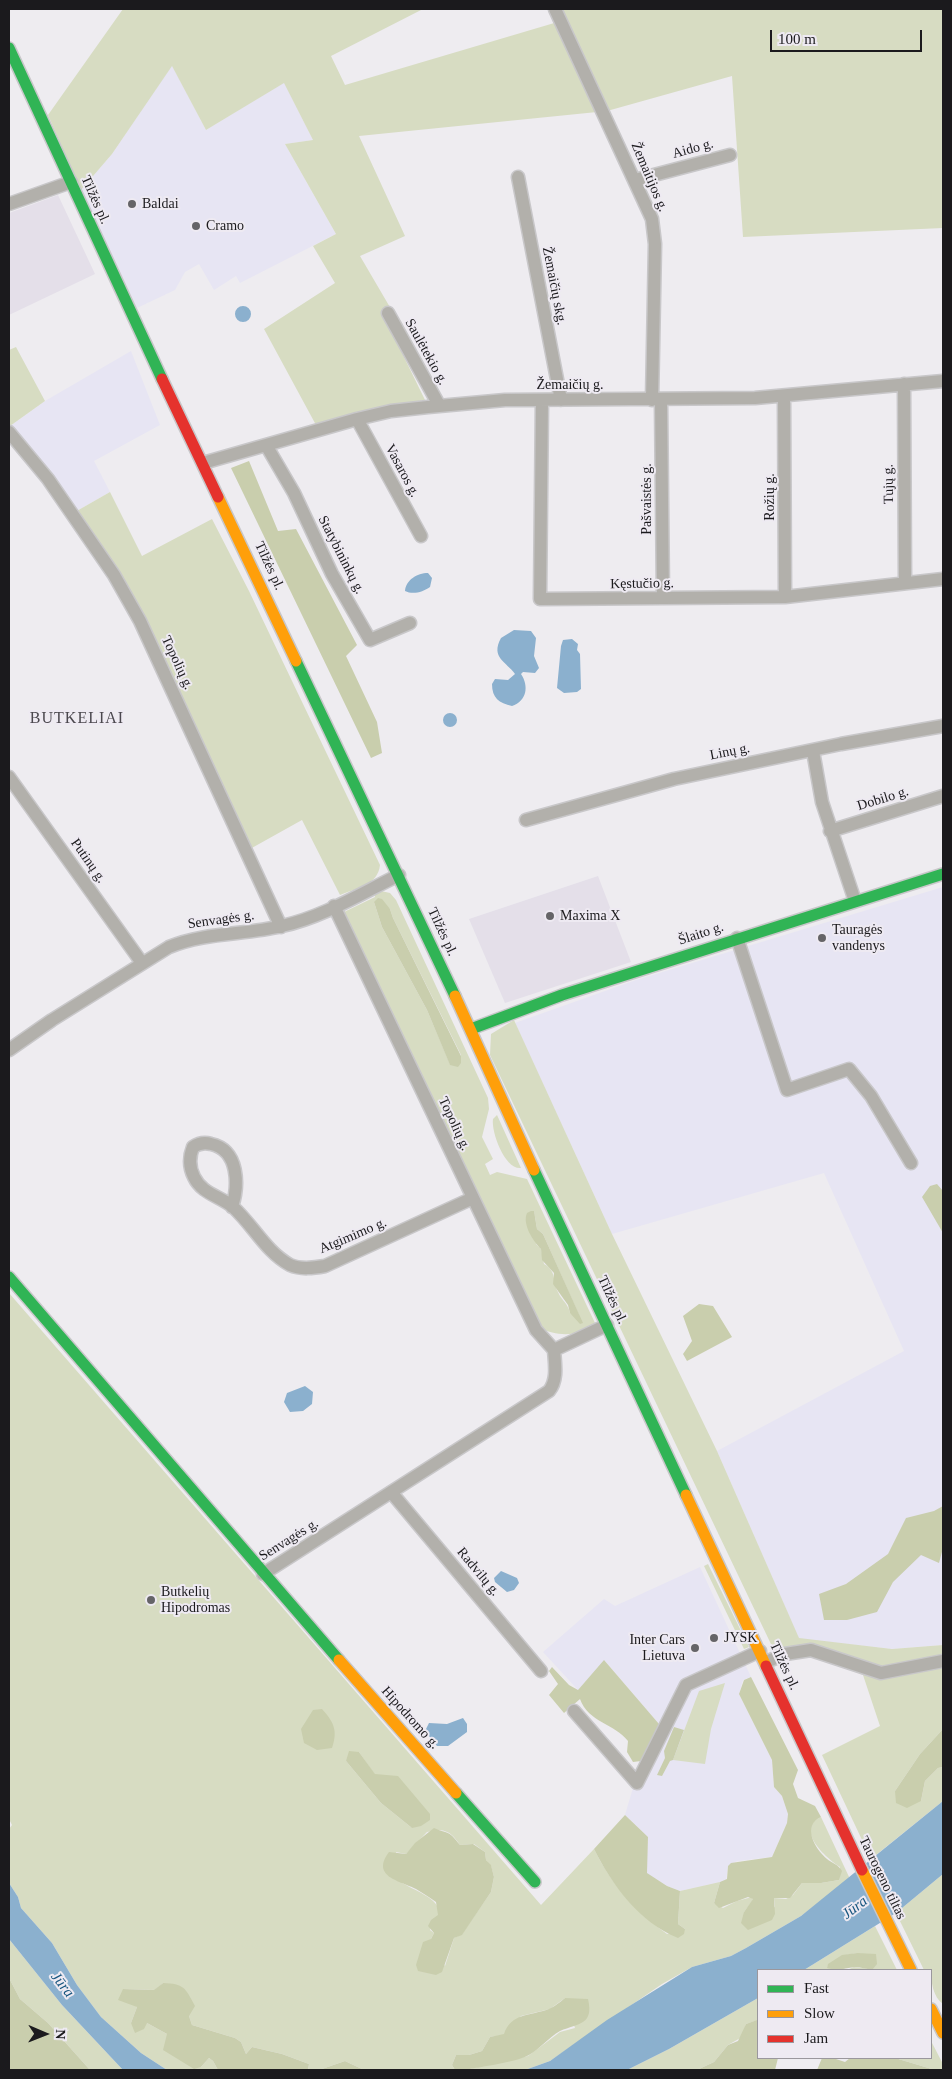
<!DOCTYPE html>
<meta charset="utf-8">
<style>
body{margin:0}
#map{position:relative;width:952px;height:2079px;overflow:hidden;background:#eeecf0;font-family:"Times New Roman",serif}
canvas{display:block}
.frame{position:absolute;inset:0;border:10px solid #1b1a1d;pointer-events:none}
.legend{position:absolute;left:757px;top:1969px;width:175px;height:90px;box-sizing:border-box;background:#eeeaf2;border:1px solid #9a979d;margin:0;padding:6px 9px;list-style:none;font-size:15px;color:#1b1a1d}
.legend li{display:flex;align-items:center;gap:10px;height:25px}
.legend b{width:25px;border:1px solid #9a979d}
.north{position:absolute;left:20px;top:2009px;width:50px;height:50px;-webkit-text-stroke:4px #eeeaf2;paint-order:stroke;rotate:91deg;font-size:14px;font-weight:700;line-height:20px;text-align:center;color:#1b1a1d}
.north::after{content:'';display:block;margin:auto;width:18px;height:22px;background:#1b1a1d;clip-path:polygon(50% 0,100% 100%,50% 72%,0 100%)}
.scale{position:absolute;left:770px;top:30px;width:152px;height:22px;box-sizing:border-box;border:2px solid #1b1a1d;border-top:0;padding-left:6px;font-size:15px;line-height:18px;white-space:nowrap;color:#1b1a1d;-webkit-text-stroke:4px #eeeaf2;paint-order:stroke}
</style>
<div id="map">
<canvas width="952" height="2079"></canvas>
<div class="frame"></div>
<ul class="legend">
<li><b style="height:6px;background:#30b455"></b>Fast</li>
<li><b style="height:6px;background:#ff9f0a"></b>Slow</li>
<li><b style="height:6px;background:#e5322d"></b>Jam</li>
</ul>
<div class="north">N</div>
<div class="scale">100 m</div>
</div>
<script>
const g = document.querySelector('canvas').getContext('2d');
g.lineJoin = 'round';
function paint(path, color) {
  g.fillStyle = color;
  g.fill(path, 'evenodd');
}
function trace(path, color, width, dash) {
  g.strokeStyle = color;
  g.lineWidth = width;
  g.lineCap = dash ? 'butt' : 'round';
  g.setLineDash(dash || []);
  g.stroke(path);
}
function label(font, color, halo, rows, align = 'center') {
  g.font = font + ' "Times New Roman",serif';
  g.lineWidth = 4;
  g.setLineDash([]);
  g.textBaseline = 'middle';
  g.strokeStyle = halo;
  g.fillStyle = color;
  for (const [text, x, y, turn = 0] of rows) {
    g.save();
    g.translate(x, y);
    g.rotate((+turn || 0) * Math.PI / 180);
    g.textAlign = isNaN(turn) ? turn : align;
    if (halo) g.strokeText(text, 0, 0);
    g.fillText(text, 0, 0);
    g.restore();
  }
}
paint(new Path2D(`
 M58,195L95,274L9,315V213Z
 M598,876L631,962L505,1003L469,919Z`), '#e4dfe9');
paint(new Path2D(`
 M172,65L206,130L284,82L313,140L285,144L336,234L240,283L236,276L214,290L199,264L185,272L175,290L137,308L81,190L112,154Z
 M131,351L160,425L94,461L110,492L75,512L10,426L45,401Z
 M943,887V1645L892,1649L799,1639L717,1451L904,1351L824,1173L612,1234L515,1023L636,980Z
 M700,1567L751,1677L743,1680L739,1694L772,1760L774,1787L782,1796L788,1814L787,1823L772,1857L737,1861L728,1866L726,1881L680,1891L667,1886L646,1873L648,1837L625,1815L641,1761L659,1724L605,1661L578,1690L543,1652L604,1599L615,1606Z`), '#e7e5f3');
paint(new Path2D(`
 M123,9H423L331,56L345,85L561,21L555,9H943V228L743,237L732,76L607,111L359,136L405,236L360,256L391,309L383,314L425,400L387,406L316,425L264,329L335,283L313,246L336,234L285,144L313,140L284,83L206,130L172,66L112,154L81,190L48,115Z
 M16,347L45,401L10,426L9,350Z
 M110,492L142,556L212,519L249,591L380,865C378,885 357,888 340,895L302,820L250,849L145,618L75,512Z
 M381,891L390,893L396,900L488,1098L489,1109L482,1137L493,1159L485,1164L490,1175L497,1172L527,1179L595,1323C582,1337 556,1337 541,1328L360,949L344,912L375,897L374,892ZM374,902L390,909L393,918L461,1055V1063L450,1064L427,1010L382,927ZM534,1211L537,1229L543,1234L579,1315L570,1313C568,1303 561,1300 558,1292C552,1281 557,1271 544,1264L541,1249L536,1244Z
 M514,1020L612,1234L717,1451L799,1638L892,1649L943,1645V1729L920,1754L895,1791L921,1801L925,1781L938,1768L943,1767V1801L871,1859L822,1755L880,1726L863,1675L814,1655H806L780,1663L490,1055L491,1034Z
 M497,1115L521,1168C505,1170 491,1132 493,1119Z
 M9,1293L541,1905L594,1849C611,1884 635,1911 667,1934L685,1929L678,1924L680,1891L720,1882L714,1903L723,1908L737,1901L752,1897L753,1900L744,1912L775,1907L774,1898L786,1899L793,1895L802,1883H821L839,1880L840,1867C826,1858 794,1829 821,1817L850,1879L801,1916L746,1948L731,1956L692,1967L662,1984L550,2061L525,2070H464L528,2056L560,2032L575,2028L565,1998L550,2009L521,2016L504,2035L490,2037L482,2051L469,2055H456L452,2065L455,2070H364L345,2061L319,2070H308L309,2064L282,2054L252,2047L246,2054L241,2042L235,2038L192,2025L189,2016L163,1983L155,1990L123,1989L137,2007L131,2023H147L167,2034L201,2067L209,2058L213,2061L218,2070H167L141,2053L101,2017L77,1985L52,1943L21,1908L18,1897L9,1883V1829L12,1825L9,1819ZM359,1752L412,1828L381,1803L346,1761ZM439,1830C451,1831 454,1837 460,1845L474,1844L485,1852L486,1860L491,1866L494,1877L491,1892L462,1934L454,1938L445,1966L431,1939L434,1933L430,1930C432,1925 437,1920 438,1916C445,1898 407,1889 399,1880L396,1852L406,1854L427,1832Z
 M708,1564L749,1647L744,1649L704,1566Z
 M725,1683L711,1729L705,1764L673,1760L699,1691Z
 M943,1874V2004C933,1997 931,1982 931,1970H924L896,1913Z
 M875,1926L897,1970H847L854,1967L872,1969L857,1953L847,1955L827,1967L833,1970H804Z
 M9,1939L62,2005L123,2070H90L48,2023L20,1999L9,1978Z
 M758,1998V2020L746,2024L742,2037L728,2045L714,2062L697,2070H627L669,2049Z
 M931,2041L943,2064V2070H935L895,2058H931Z`), '#d7dcc2');
paint(new Path2D(`
 M249,461L278,531L296,529L357,645L346,656L377,722L382,753L371,758L231,468Z
 M378,898L382,899L390,909L393,918L461,1056V1063L458,1067L450,1065L427,1010L382,927L374,902Z
 M937,1184L943,1191V1233L922,1197L930,1186Z
 M531,1211H534L537,1229L543,1234L583,1323L580,1324L570,1313L568,1305L553,1284L554,1273L542,1260L541,1249C533,1241 522,1224 527,1213Z
 M699,1304L713,1306L732,1337L687,1361L683,1354L692,1341L683,1316Z
 M943,1506V1548L939,1563L921,1555L893,1582L877,1612L847,1620H824L819,1594L846,1584L888,1554L906,1518L934,1511Z
 M604,1660L659,1724L641,1761L633,1762L627,1752L628,1741C615,1724 588,1722 580,1699L564,1713L549,1695L558,1684L549,1671L552,1667L569,1685L578,1690Z
 M751,1677L798,1770L793,1784L798,1798L815,1806L821,1817C802,1825 814,1848 827,1859C832,1863 839,1865 842,1871L839,1880L821,1883H802L790,1898H774L775,1914L772,1920L748,1930L741,1923L744,1912L753,1899L748,1897L719,1908L714,1903L720,1882L727,1879L728,1866L731,1863L772,1857L787,1823L788,1814L782,1796L774,1787L772,1760L739,1694L744,1680Z
 M322,1709C334,1722 338,1731 332,1748L317,1750L304,1743L301,1729L313,1710Z
 M674,1727L684,1730L673,1760L670,1761L662,1776L657,1775L665,1758L664,1751Z
 M943,1729V1767L938,1768L925,1781L921,1801L907,1808L896,1803L895,1791L920,1754Z
 M349,1751L359,1752L375,1774L398,1776L430,1814V1820L421,1826L412,1828L381,1803L346,1761Z
 M625,1815L648,1837L647,1873L667,1886L680,1891L678,1924L685,1929L684,1934L678,1938C639,1922 612,1885 594,1849Z
 M434,1828C451,1835 448,1830 460,1845L473,1844L485,1852L486,1860L491,1865L494,1877L491,1892L462,1935L454,1938L442,1972L436,1975L418,1971L416,1965L423,1942L431,1939L434,1933L428,1926L431,1920L438,1915L436,1902C430,1898 423,1893 416,1889C401,1881 370,1877 389,1852L406,1854L415,1843Z
 M857,1953L876,1954L877,1964L872,1970C867,1969 860,1967 855,1967C845,1968 838,1972 827,1968L828,1964L842,1955Z
 M9,1978L20,1999L48,2023L90,2070H9Z
 M163,1983C184,1984 185,1987 195,2006L189,2016L192,2025L235,2038L241,2042L246,2054L252,2047L282,2054L309,2064L308,2070H218L213,2061L209,2058L201,2067L194,2069L163,2050L167,2034L147,2023L144,2029L135,2033L131,2023L137,2007L118,2000L123,1989L154,1990Z
 M565,1998L588,1999C594,2025 579,2023 560,2031C549,2037 540,2049 529,2055C517,2062 480,2067 464,2070H455L452,2065L456,2055H469L482,2051L490,2037L504,2034C511,2013 530,2016 549,2009C554,2007 560,2002 565,1998Z
 M757,2020L758,2058H778L775,2070H697L714,2062L728,2045L738,2041L746,2024Z
 M822,2058H833L845,2062L850,2058H895L935,2070H817Z
 M345,2061L364,2070H319Z`), '#c9cead');
paint(new Path2D(`
 M235 314a8 8 0 1 1 16 0a8 8 0 1 1-16 0Z
 M428,573L432,578L430,587C423,592 413,595 405,591C406,580 417,573 428,573Z
 M514,630L531,631L536,638L534,656L539,668L535,673L523,672L521,674C529,686 527,701 512,706C499,703 492,698 492,684L495,679L508,680L515,674C507,662 490,658 501,638Z
 M572,639L578,644L577,650L580,654L581,689L577,692L564,693L557,688L561,646L563,640Z
 M443 720a7 7 0 1 1 14 0a7 7 0 1 1-14 0Z
 M305,1386L313,1392L312,1404L303,1411L290,1412L284,1402L287,1393Z
 M501,1571L517,1578L519,1583L514,1590L507,1592L495,1582L494,1578Z
 M463,1718L467,1724V1732L448,1746H437L425,1731L429,1723L447,1724Z
 M943,1801V1874L896,1913L804,1970H758V1998L669,2049L627,2070H525L550,2061L607,2020L692,1967L731,1956L746,1948L801,1916Z
 M9,1883L18,1897L21,1908L52,1943L77,1985L101,2017L141,2053L167,2070H123L62,2005L9,1939Z`), '#8bb0ce');
const street = new Path2D(`
 M555,9L652,219L655,244L652,400
 M518,177L561,400
 M635,180L730,155
 M9,204L71,182
 M388,313L439,405
 M904,384L905,583
 M784,396L785,597
 M542,400L540,599L785,597L943,579
 M661,400L663,598
 M357,419L421,536
 M9,432L48,479L114,575L140,621L281,927
 M266,445L294,493L332,574L370,640L410,623
 M203,463L357,419L391,411L428,407L505,400L755,398L943,381
 M813,751L822,802L855,901
 M9,777L142,963
 M526,820L674,779L841,744L943,726
 M830,831L943,796
 M334,906L536,1330L554,1350
 M737,938L787,1090L849,1069L871,1096L911,1163
 M9,1050L52,1020L169,947C205,932 245,935 282,926C323,917 362,893 399,875
 M232,1207C239,1185 239,1150 211,1144C204,1142 199,1143 193,1147C189,1157 189,1167 194,1177C202,1194 220,1196 233,1207C253,1225 266,1252 290,1265C301,1270 314,1268 325,1266L473,1198
 M391,1492L541,1671
 M263,1574L549,1391C558,1380 555,1364 554,1350L607,1325
 M766,1662L785,1654L811,1650L881,1673L943,1661
 M574,1711L637,1783L686,1685L760,1651`);
const fast = new Path2D(`
 M9,48L162,379
 M296,661L455,996
 M471,1029L562,995L943,874
 M534,1170L686,1495
 M9,1277L339,1660
 M456,1793L535,1882`);
const slow = new Path2D(`
 M218,497L296,661
 M455,996L534,1170
 M686,1495L766,1666
 M339,1660L456,1793
 M862,1870L911,1970
 M931,2009L943,2033`);
const jam = new Path2D(`
 M162,379L218,497
 M766,1666L862,1870`);
trace(street, '#c8c7c9', 15);
trace(fast, '#c8c7c9', 14);
trace(slow, '#c8c7c9', 14);
trace(jam, '#c8c7c9', 14);
trace(street, '#b2b0ab', 12);
trace(fast, '#30b455', 11);
trace(slow, '#ff9f0a', 11);
trace(jam, '#e5322d', 11);
for (const [x, y, r, color] of [
 [132,204,5,"#656467"],
 [196,226,5,"#656467"],
 [550,916,5,"#656467"],
 [822,938,5,"#656467"],
 [151,1600,5,"#656467"],
 [714,1638,5,"#656467"],
 [695,1648,5,"#656467"]
]) {
  const dot = new Path2D();
  dot.arc(x, y, r, 0, 2 * Math.PI);
  g.fillStyle = color;
  g.fill(dot);
  trace(dot, '#eeeaf2', 2);
}
label('14px', '#1b1a1d', '#eeeaf2', [
 ["Aido g.",693,149,-15],
 ["Žemaitijos g.",649,177,67],
 ["Tilžės pl.",95,200,66],
 ["Žemaičių skg.",554,286,79],
 ["Saulėtekio g.",426,352,61],
 ["Žemaičių g.",570,385],
 ["Vasaros g.",402,471,62],
 ["Tujų g.",889,484,-91],
 ["Rožių g.",770,497,-90],
 ["Pašvaistės g.",647,499,-90],
 ["Statybininkų g.",341,555,63],
 ["Tilžės pl.",269,566,65],
 ["Kęstučio g.",642,584,-1],
 ["Topolių g.",177,663,65],
 ["Linų g.",730,752,-11],
 ["Dobilo g.",883,799,-17],
 ["Putinų g.",88,861,55],
 ["Senvagės g.",221,920,-8],
 ["Tilžės pl.",442,932,65],
 ["Šlaito g.",701,934,-18],
 ["Topolių g.",454,1124,65],
 ["Atgimimo g.",353,1236,-23],
 ["Tilžės pl.",612,1300,65],
 ["Senvagės g.",289,1540,-32],
 ["Radvilų g.",478,1572,50],
 ["Tilžės pl.",784,1666,65],
 ["Hipodromo g.",410,1718,48],
 ["Taurogeno tiltas",882,1878,64]
]);
label('14px', '#1b1a1d', '#eeeaf2', [
 ["Baldai",142,204],
 ["Cramo",206,226],
 ["Maxima X",560,916],
 ["Tauragės",832,930],
 ["vandenys",832,946],
 ["Butkelių",161,1592],
 ["Hipodromas",161,1608],
 ["JYSK",724,1638],
 ["Inter Cars",685,1640,"right"],
 ["Lietuva",685,1656,"right"]
], 'left');
label('italic 15px', '#17557f', '#eeeaf2', [
 ["Jūra",855,1908,-37],
 ["Jūra",62,1985,52]
]);
g.letterSpacing = '1px';
label('16px', '#4b484e', '#eeeaf2', [
 ["BUTKELIAI",77,719]
]);
g.letterSpacing = '0px';
</script>
